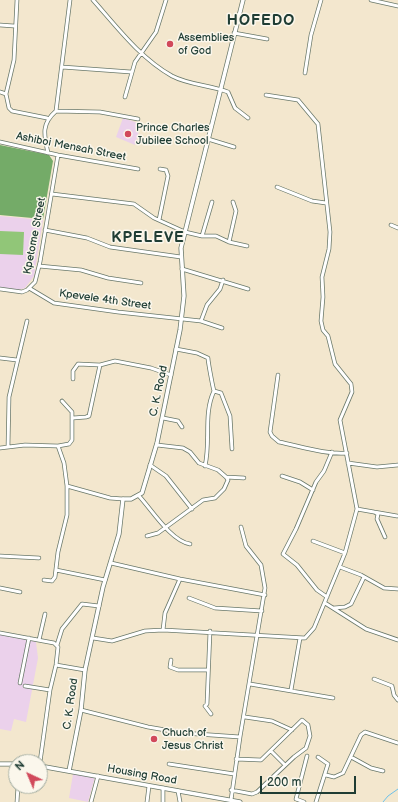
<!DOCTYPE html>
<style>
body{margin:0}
#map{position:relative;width:398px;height:802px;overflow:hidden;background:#f3e7ce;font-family:"Balsamiq Sans",sans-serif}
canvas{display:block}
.north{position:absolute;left:8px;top:754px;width:40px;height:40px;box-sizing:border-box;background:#fbf7ec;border:1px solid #a3ada2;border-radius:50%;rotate:316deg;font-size:11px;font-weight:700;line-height:16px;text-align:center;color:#1f3d34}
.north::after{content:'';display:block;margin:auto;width:14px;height:18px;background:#d1495b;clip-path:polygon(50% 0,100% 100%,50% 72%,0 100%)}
.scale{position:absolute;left:260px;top:776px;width:96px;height:18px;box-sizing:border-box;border:2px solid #1f3d34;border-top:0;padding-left:5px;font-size:12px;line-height:14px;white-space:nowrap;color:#1f3d34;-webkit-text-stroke:3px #fbf7ec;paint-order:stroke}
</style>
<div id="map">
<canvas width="398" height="802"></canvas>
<div class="north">N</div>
<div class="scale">200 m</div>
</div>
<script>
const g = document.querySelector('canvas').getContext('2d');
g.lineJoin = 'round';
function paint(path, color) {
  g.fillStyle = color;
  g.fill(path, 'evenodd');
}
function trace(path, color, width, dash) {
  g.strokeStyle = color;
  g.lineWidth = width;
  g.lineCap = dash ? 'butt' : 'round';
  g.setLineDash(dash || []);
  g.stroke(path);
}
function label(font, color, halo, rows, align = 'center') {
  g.font = font + ' "Balsamiq Sans",sans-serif';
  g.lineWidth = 3;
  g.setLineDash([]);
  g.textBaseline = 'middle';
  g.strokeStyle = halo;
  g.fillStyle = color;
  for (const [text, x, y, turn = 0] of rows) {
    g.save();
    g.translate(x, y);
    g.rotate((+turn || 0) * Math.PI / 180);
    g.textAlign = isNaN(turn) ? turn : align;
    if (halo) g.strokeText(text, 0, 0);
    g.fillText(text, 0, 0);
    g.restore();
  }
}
paint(new Path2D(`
 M123,118L141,124L135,145L116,137Z
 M0,216L43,220L34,276L25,288L18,290L0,287Z
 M0,633L36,642L38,658L26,722L14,719L11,731L0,729Z
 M73,774L95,777L88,802L69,798Z`), '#ebd1eb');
paint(new Path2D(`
 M0,231L24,232L23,255L0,254Z`), '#91c678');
paint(new Path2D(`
 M0,145L49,155L53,161L43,219L0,215Z`), '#74ab68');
trace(new Path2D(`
 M383,802L388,796L398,789`), '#6dc0e9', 1);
const minor = new Path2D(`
 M17,0L14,60L6,94L9,108L12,111L47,118
 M93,0C117,27 140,58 172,76C189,85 210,85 228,92L235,108L248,118
 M371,0L398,6
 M0,25L14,26
 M234,33L267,39
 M62,67L131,72
 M305,73L311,35L321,0
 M0,92L6,94
 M125,97L135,62L156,32L166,0
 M56,111L100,112L138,119
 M208,139L234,147
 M0,142L58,155L138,169
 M48,153C44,135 41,124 56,111L70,0
 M277,187L312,201L326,203
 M52,194L134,204L154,218L185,232L202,236H216L229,242L247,246
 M159,220L168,176L166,170L160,169
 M391,225L398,228
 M45,230L87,238L110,247L181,257
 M202,236L212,202
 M229,242L236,211L233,202
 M39,266L81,270L108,278L141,283
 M182,269L248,289
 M29,288L54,303L118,312L201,321L207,305L220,289L223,280
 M0,289L22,292L27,290L35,282L40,262L58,155
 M201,321L222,328
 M176,349L197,353L208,358C208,362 213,388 214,391C203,414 211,441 205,466
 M0,358L17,360
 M278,375L270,432L272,436L279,442C299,446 327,455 347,453
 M73,379V371L78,364L100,365L115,361L151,368L171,375
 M214,391L221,393L230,416L232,449
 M73,418L86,417L89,416L100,365
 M163,418L178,421L182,427
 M157,445L183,448L190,452L199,463L218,470L226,477L244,478
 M58,446L69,444L72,440V412L62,401
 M8,447L9,397L27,321
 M0,448L25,445L58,446L64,463L67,486L110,498L123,499
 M348,463L377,467L398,465
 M150,465L166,476L192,509
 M282,476L300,482L313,490
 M139,496C152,510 171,541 190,544
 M357,509L374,512L378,514L377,519L385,537
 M374,512L397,516
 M147,536L158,533L203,500L215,498L224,489L228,480L226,477
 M313,541L345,553
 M0,556L39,558
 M111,563L180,579L265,595
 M340,567L361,575L384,588L398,589
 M56,570L105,580
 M44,580L52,581L55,577L58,552L67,515V486
 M0,588L20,592
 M327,597L317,590L297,565L283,554L296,529L316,482L324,471L332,452
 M189,598L215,608L262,611
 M325,603L366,629L398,640
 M334,608L345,607L351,604L364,577
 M163,630L165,613L180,579
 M210,631L207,704L205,706L211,714
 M0,633L54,643L58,647L56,665L50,690L25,686
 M93,638L112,641L145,631L163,630L305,638L314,628L345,553L357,509L340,420L352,392L351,384L335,364L328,336L323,330L321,321L323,297L322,277L329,249L330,232L318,124L298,100L266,95
 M39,640L45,614
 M57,645L62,629L82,604L99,606
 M171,660L170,667L178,670H208
 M56,665L85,670
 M374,679L392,686L394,695L398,700
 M20,683L29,638
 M250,684L333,698
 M291,690L300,638
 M81,710L148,727L183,733L240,737L231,800
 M245,717L272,721L292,730
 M240,737L265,588L261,565L246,546L241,527
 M271,751L285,765
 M351,757L371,768L383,771
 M40,762L50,690
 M169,764L234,774
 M326,775L334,777L343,773L361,735L365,732L398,743
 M231,790L252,794L257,792L294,757L306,748L310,736L308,725L302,720L261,760L236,759
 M178,791L180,802
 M17,802L18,786
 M91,802L98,776
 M147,802L149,786
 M163,802V788
 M304,802L296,799L307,756
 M316,802L328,764L318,757`);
const tertiary = new Path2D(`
 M0,764H16
 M40,766L240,802
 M69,771L81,710L85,670L103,587L119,534L123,499H131L142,493L157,443L180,330L184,296L181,248L243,0`);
trace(minor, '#69786a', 4.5);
trace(tertiary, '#69786a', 5);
trace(minor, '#fff', 3);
trace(tertiary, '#fff', 3.5);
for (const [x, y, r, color] of [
 [170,44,4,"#d1495b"],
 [128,134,4,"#d1495b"],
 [154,739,4,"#d1495b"]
]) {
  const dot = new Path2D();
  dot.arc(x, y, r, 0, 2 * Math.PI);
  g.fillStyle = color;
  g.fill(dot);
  trace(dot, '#fbf7ec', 1.5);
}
label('11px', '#1f3d34', '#fbf7ec', [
 ["Assemblies",178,38],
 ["of God",178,51],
 ["Prince Charles",136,128],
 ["Jubilee School",136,141],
 ["Chuch of",162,733],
 ["Jesus Christ",162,746]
], 'left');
label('11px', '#1f3d34', '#fbf7ec', [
 ["Ashiboi Mensah Street",71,147,11],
 ["Kpetome Street",35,236,-79],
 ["Kpevele 4th Street",105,300,8],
 ["C. K. Road",159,391,-78],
 ["C. K. Road",71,704,-82],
 ["Housing Road",142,775,10]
]);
g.letterSpacing = '1px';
label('bold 15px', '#1f3d34', '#fbf7ec', [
 ["HOFEDO",261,21],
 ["KPELEVE",148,238]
]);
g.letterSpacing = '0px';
</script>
